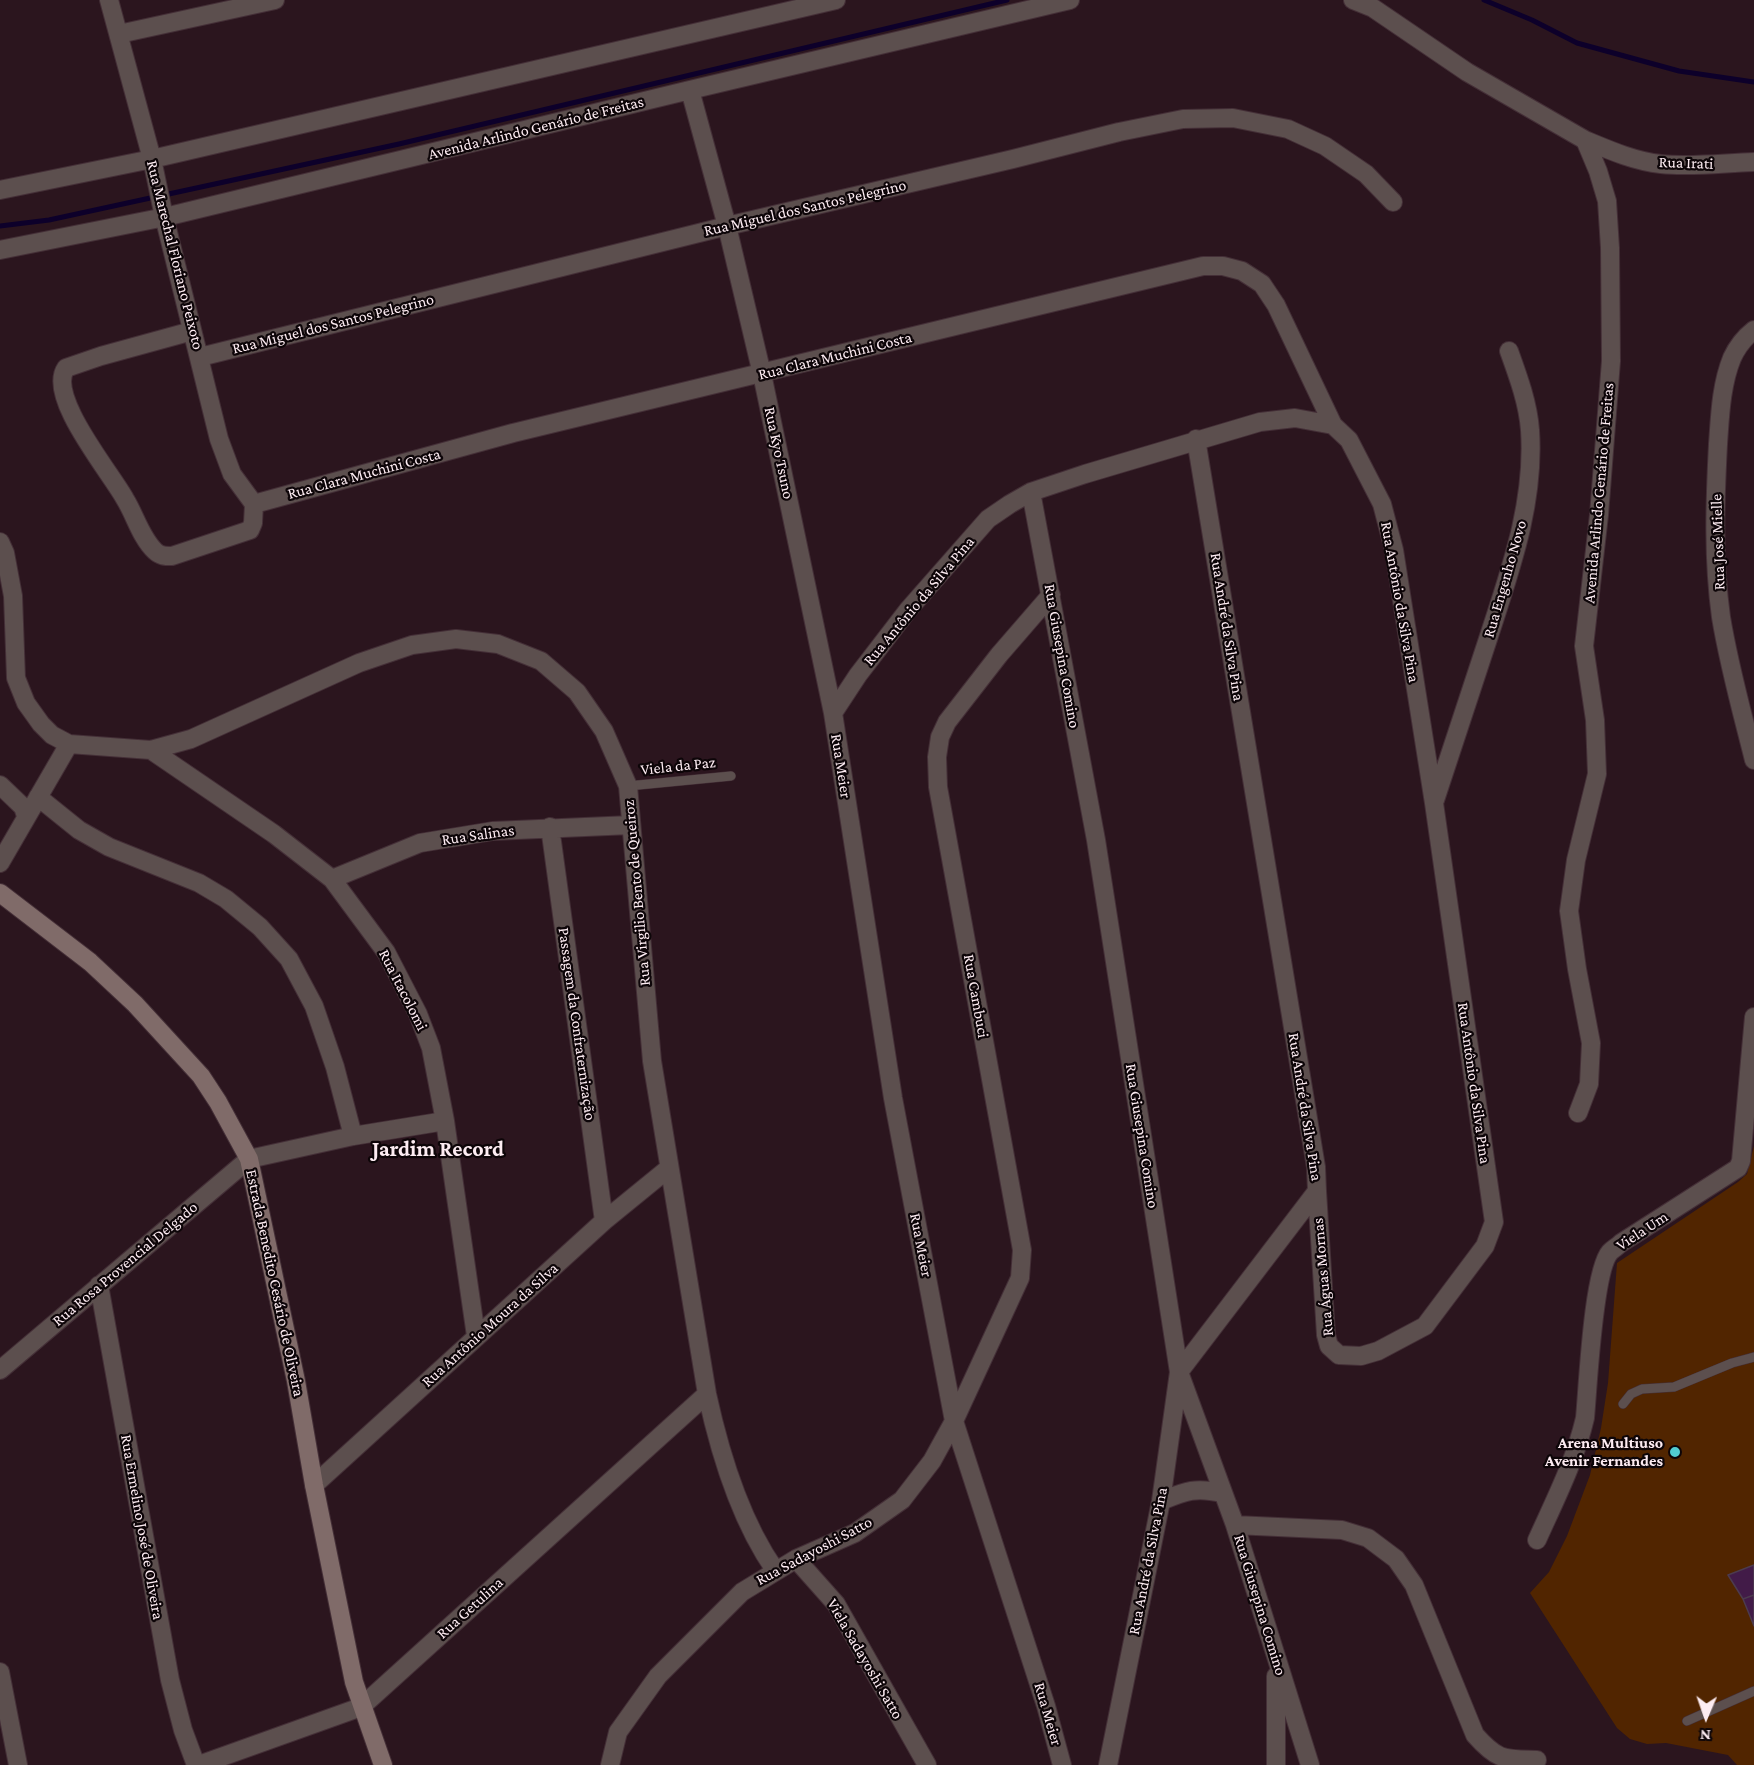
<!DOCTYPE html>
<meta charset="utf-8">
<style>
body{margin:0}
#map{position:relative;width:1754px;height:1765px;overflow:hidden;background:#2b151e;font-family:"Crimson Pro",serif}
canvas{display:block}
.north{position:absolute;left:1676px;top:1687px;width:60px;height:60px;-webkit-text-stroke:4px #0d0508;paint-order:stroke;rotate:182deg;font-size:16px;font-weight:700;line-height:24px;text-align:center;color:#fdecf2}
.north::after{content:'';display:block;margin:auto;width:21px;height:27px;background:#fdecf2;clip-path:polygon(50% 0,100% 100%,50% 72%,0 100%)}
</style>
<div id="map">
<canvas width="1754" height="1765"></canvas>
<div class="north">N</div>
</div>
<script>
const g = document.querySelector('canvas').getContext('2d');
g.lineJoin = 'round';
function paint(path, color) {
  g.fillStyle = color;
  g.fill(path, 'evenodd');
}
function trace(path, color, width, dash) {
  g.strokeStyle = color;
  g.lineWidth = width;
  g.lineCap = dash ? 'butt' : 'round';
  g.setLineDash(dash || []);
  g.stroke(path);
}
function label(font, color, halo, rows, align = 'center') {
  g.font = font + ' "Crimson Pro",serif';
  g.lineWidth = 4.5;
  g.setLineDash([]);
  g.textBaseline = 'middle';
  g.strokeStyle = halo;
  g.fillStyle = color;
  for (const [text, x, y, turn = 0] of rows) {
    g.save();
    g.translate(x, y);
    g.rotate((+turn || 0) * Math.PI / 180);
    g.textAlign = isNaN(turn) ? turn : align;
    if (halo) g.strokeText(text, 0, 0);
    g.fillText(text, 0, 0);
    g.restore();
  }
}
paint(new Path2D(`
 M1754,1146V1765H1737L1728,1755L1666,1743L1647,1744L1630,1739L1617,1728L1530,1593L1549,1572L1567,1536L1590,1475L1601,1428L1608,1383L1617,1263L1738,1182L1747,1174Z`), '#512500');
trace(new Path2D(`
 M1484,0L1532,20L1577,43L1679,71L1754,82
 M0,226L49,220L399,144L1007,0`), '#0d002a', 5);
const building = new Path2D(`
 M1754,1565V1595L1743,1599L1728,1575Z
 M1754,1595V1626L1743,1599Z`);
paint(building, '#421b48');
trace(building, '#4c3b4e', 1.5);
const lane = new Path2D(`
 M628,786L731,776
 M1623,1404L1631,1394L1642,1389L1674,1387L1732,1363L1754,1357
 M1687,1721L1754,1691`);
const street = new Path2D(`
 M109,0L152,159L163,212L219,439L232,474L254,504
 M1353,0L1373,8L1467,72L1585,140L1598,171L1607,201L1610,248L1611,361L1599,515L1584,646L1595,720L1597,774L1576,860L1569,911L1577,969L1591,1043L1589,1084L1578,1113
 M119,34L275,0
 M690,90L727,226L762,374L833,713L893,1098L954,1421L1046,1706L1062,1765
 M1585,140C1609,150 1634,161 1661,164C1691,167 1723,163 1754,162
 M0,190L152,159L836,0
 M0,250L165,217L690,90L1070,0
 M1754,330C1745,337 1737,347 1732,358C1721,385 1720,416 1718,444C1715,502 1713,559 1721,617C1729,666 1742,712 1754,760
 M192,331L101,356L66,368C46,396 111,473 125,499C135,515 141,538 155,551C160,556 165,556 172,556L250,530L253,523L254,504
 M200,357L727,226L1013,159L1119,132L1183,119L1233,118L1288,129L1325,146L1366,174L1393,202
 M1031,492L1096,840L1179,1372L1235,1525L1310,1765
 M254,504L513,433L1203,266H1223L1242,271L1262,284L1276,305L1333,425
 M0,542L5,553L13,596L16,678L26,703L41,724L52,735L69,744L151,750L191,739L359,663L412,645L456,639L498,644L541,661L577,692L604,731L628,786L652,1061L707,1394C720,1454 740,1520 775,1570
 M833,713L858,675L908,610L988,519L1010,504L1031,492L1085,474L1260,422L1295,418L1333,425L1349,440L1382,504L1394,550L1434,803L1494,1222L1485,1246L1425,1326L1378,1351L1361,1356L1339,1355L1329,1346L1326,1335L1317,1191
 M151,750L274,834L332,879L386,952L418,1014L431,1048L445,1121L476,1336
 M0,785L23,807L26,816
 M38,797L79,830L109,847L199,883L226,899L260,927L289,959L314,1006L335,1067L353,1136
 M1435,800C1453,746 1470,693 1488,639C1510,571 1535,503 1530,430C1528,403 1518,376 1509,351
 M550,827L604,1221
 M0,863L69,744
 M332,879L420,843L493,831L631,825
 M99,1285L170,1680L183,1730L196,1765
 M0,1370L249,1159L353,1136L445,1121
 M314,1485L604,1221L669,1168
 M1161,1501C1186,1491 1195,1487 1222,1493
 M1235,1525L1342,1530L1368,1538L1396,1559L1414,1585L1475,1735C1498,1761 1504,1759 1537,1760
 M1537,1540C1555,1500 1575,1461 1585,1418C1588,1387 1593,1271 1610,1252C1613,1249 1618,1246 1621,1243L1738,1168L1741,1161L1754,1017
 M796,1559L836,1604L927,1765
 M0,1672L18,1765
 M1276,1676V1765
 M199,1765L361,1707L707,1394
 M610,1765L618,1732L658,1676L742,1592L796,1559L855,1533L902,1500L932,1461L954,1421L1020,1278L1022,1250L938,787L937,757L940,737L947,722L999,655L1051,595
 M1108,1765L1161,1501L1179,1372L1317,1191L1316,1167L1196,439`);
const secondary = new Path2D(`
 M0,893L90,962L135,1004L201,1076L218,1102L249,1159L296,1381L314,1485L354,1682L383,1765`);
trace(lane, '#442f37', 10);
trace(street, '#442f37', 20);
trace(secondary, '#442f37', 20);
trace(lane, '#5c4f4e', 9);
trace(street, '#5c4f4e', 18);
trace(secondary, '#806b69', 18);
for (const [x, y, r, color] of [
 [1675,1452,6,"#51ccd1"]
]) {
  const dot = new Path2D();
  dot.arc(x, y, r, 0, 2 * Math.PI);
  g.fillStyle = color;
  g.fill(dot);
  trace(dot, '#0d0508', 2);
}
label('16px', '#fdecf2', '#0d0508', [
 ["Avenida Arlindo Genário de Freitas",536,128,-14],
 ["Rua Irati",1686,163,2],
 ["Rua Miguel dos Santos Pelegrino",805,208,-13],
 ["Rua Marechal Floriano Peixoto",175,255,76],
 ["Rua Miguel dos Santos Pelegrino",333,324,-14],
 ["Rua Clara Muchini Costa",835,356,-14],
 ["Rua Kyo Tsuno",779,453,78],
 ["Rua Clara Muchini Costa",364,474,-15],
 ["Avenida Arlindo Genário de Freitas",1599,493,-85],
 ["Rua José Mielle",1718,542,-92],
 ["Rua Engenho Novo",1505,579,-74],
 ["Rua Antônio da Silva Pina",919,601,-50],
 ["Rua Antônio da Silva Pina",1400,602,80],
 ["Rua André da Silva Pina",1227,627,81],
 ["Rua Giusepina Comino",1062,656,80],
 ["Viela da Paz",678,766,-6],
 ["Rua Meier",841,766,81],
 ["Rua Salinas",478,835,-8],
 ["Rua Virgilio Bento de Queiroz",637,893,-95],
 ["Rua Itacolomi",403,990,63],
 ["Rua Cambuci",976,996,80],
 ["Passagem da Confraternização",577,1024,82],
 ["Rua Antônio da Silva Pina",1474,1083,82],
 ["Rua André da Silva Pina",1305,1107,81],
 ["Rua Giusepina Comino",1142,1136,81],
 ["Viela Um",1642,1231,-33],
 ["Rua Meier",921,1245,79],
 ["Rua Rosa Provencial Delgado",125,1264,-40],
 ["Rua Águas Mornas",1323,1277,-95],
 ["Estrada Benedito Cesário de Oliveira",275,1283,78],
 ["Rua Antônio Moura da Silva",490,1325,-42],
 ["Rua Ermelino José de Oliveira",142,1527,80],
 ["Rua Sadayoshi Satto",814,1551,-28],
 ["Rua André da Silva Pina",1148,1561,-79],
 ["Rua Giusepina Comino",1260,1605,73],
 ["Rua Getulina",470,1608,-42],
 ["Viela Sadayoshi Satto",865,1659,60],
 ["Rua Meier",1048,1714,74]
]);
label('bold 16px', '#fdecf2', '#0d0508', [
 ["Arena Multiuso",1663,1443],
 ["Avenir Fernandes",1663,1461]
], 'right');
label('bold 22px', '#fdecf2', '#0d0508', [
 ["Jardim Record",438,1149]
]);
</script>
